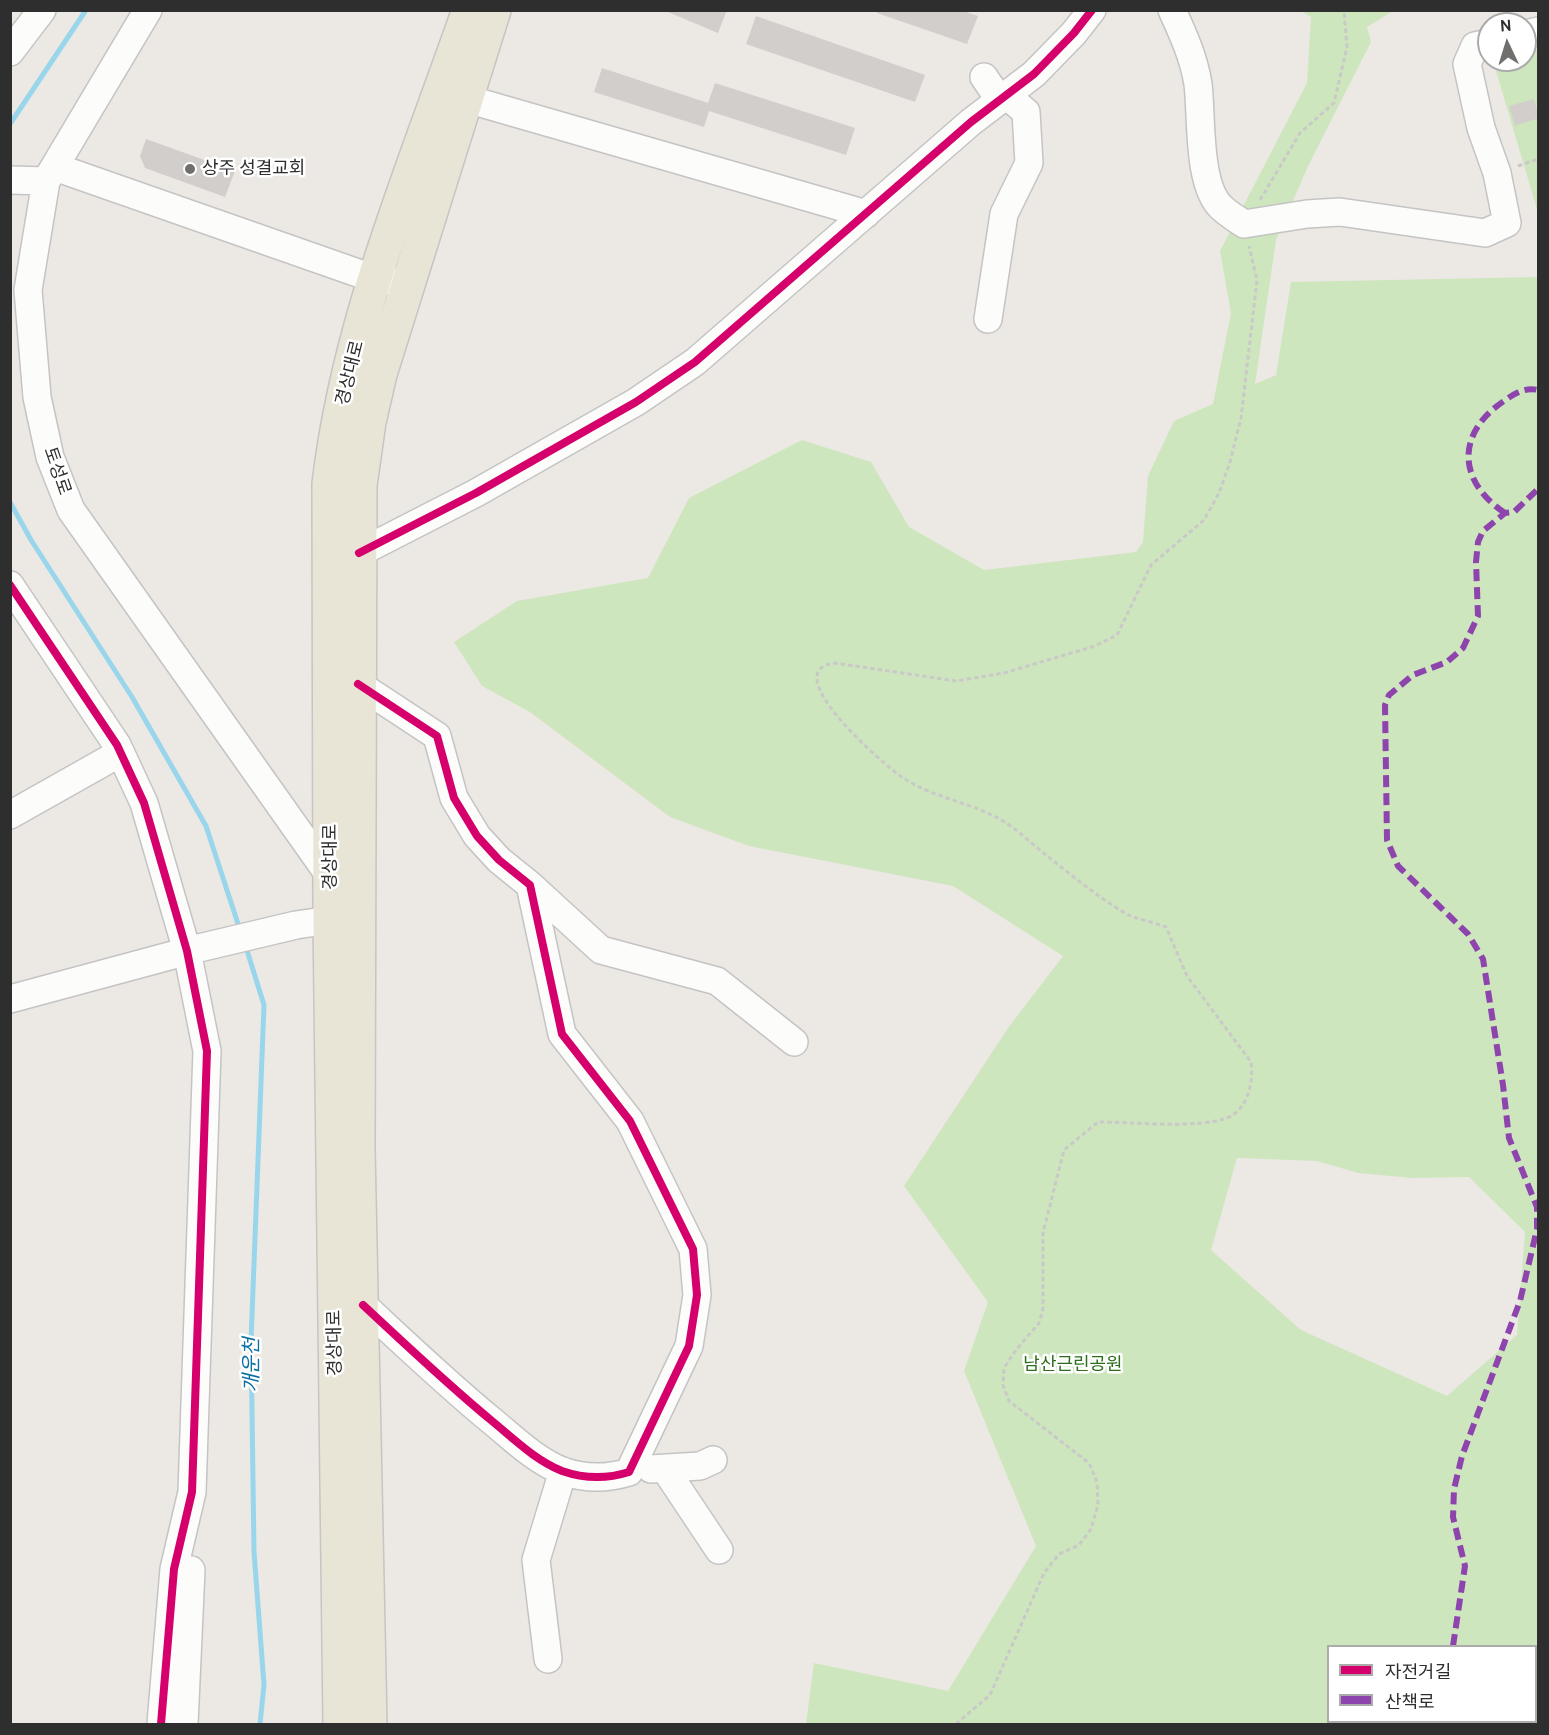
<!DOCTYPE html>
<meta charset="utf-8">
<style>
body{margin:0}
#map{position:relative;width:1549px;height:1735px;overflow:hidden;background:#ece8e4;font-family:Cabin,"Noto Sans KR",sans-serif}
canvas{display:block}
.frame{position:absolute;inset:0;border:12px solid #2e2e2e;pointer-events:none}
.legend{position:absolute;left:1327px;top:1645px;width:210px;height:78px;box-sizing:border-box;background:#fff;border:2px solid #ababab;margin:0;padding:8px 10px;list-style:none;font-size:18px;color:#2e2e2e}
.legend li{display:flex;align-items:center;gap:12px;height:30px}
.legend b{width:30px;border:2px solid #ababab}
.north{position:absolute;left:1477px;top:12px;width:60px;height:60px;box-sizing:border-box;background:#fff;border:2px solid #ababab;border-radius:50%;rotate:356deg;font-size:16px;font-weight:700;line-height:24px;text-align:center;color:#2e2e2e}
.north::after{content:'';display:block;margin:auto;width:21px;height:27px;background:#706f6e;clip-path:polygon(50% 0,100% 100%,50% 72%,0 100%)}
</style>
<div id="map">
<canvas width="1549" height="1735"></canvas>
<div class="frame"></div>
<ul class="legend">
<li><b style="height:8px;background:#d6006c"></b>자전거길</li>
<li><b style="height:8px;background:#8e44ad"></b>산책로</li>
</ul>
<div class="north">N</div>
</div>
<script>
const g = document.querySelector('canvas').getContext('2d');
g.lineJoin = 'round';
function paint(path, color) {
  g.fillStyle = color;
  g.fill(path, 'evenodd');
}
function trace(path, color, width, dash) {
  g.strokeStyle = color;
  g.lineWidth = width;
  g.lineCap = dash ? 'butt' : 'round';
  g.setLineDash(dash || []);
  g.stroke(path);
}
function label(font, color, halo, rows, align = 'center') {
  g.font = font + ' Cabin,"Noto Sans KR",sans-serif';
  g.lineWidth = 5;
  g.setLineDash([]);
  g.textBaseline = 'middle';
  g.strokeStyle = halo;
  g.fillStyle = color;
  for (const [text, x, y, turn = 0] of rows) {
    g.save();
    g.translate(x, y);
    g.rotate((+turn || 0) * Math.PI / 180);
    g.textAlign = isNaN(turn) ? turn : align;
    if (halo) g.strokeText(text, 0, 0);
    g.fillText(text, 0, 0);
    g.restore();
  }
}
paint(new Path2D(`
 M1301,11H1393L1367,27L1371,42L1309,164L1276,240L1255,384L1276,375L1291,282L1538,277V1724H806L814,1663L948,1691L1036,1546L964,1371L988,1302L904,1186L1008,1028L1063,956L953,886L749,846L670,817L530,712L482,686L454,642L517,601L648,578L689,498L802,440L871,462L909,527L984,570L1136,552L1143,542L1148,476L1174,421L1213,404L1231,313L1220,251L1307,83L1311,17ZM1237,1158L1317,1161L1358,1173L1412,1178L1469,1177L1525,1232L1517,1335L1447,1396L1301,1330L1211,1250ZM1328,1646H1536V1722H1328Z
 M1538,50V213L1494,64L1508,60H1525V55Z`), '#cee6be');
trace(new Path2D(`
 M10,124L86,10
 M10,502L31,540L132,697L206,826L240,930
 M245,944L264,1005L251,1341L254,1552L264,1685L260,1724`), '#99d6ec', 5);
paint(new Path2D(`
 M663,10H727L718,33Z
 M877,10H961L978,16L967,44L877,13Z
 M756,16L925,75L915,102L746,44Z
 M602,68L708,103L715,83L855,128L846,155L709,111L704,127L594,92Z
 M1534,99L1539,118L1515,126L1509,106Z
 M146,139L235,171L225,197L145,168L140,156Z`), '#d1cecb');
const minor = new Path2D(`
 M148,10L46,181L28,290L37,397L50,457L71,510L332,879
 M1172,10C1183,34 1194,58 1198,84C1202,116 1197,186 1222,208C1228,214 1237,219 1244,224L1307,214L1340,212L1485,233L1507,223L1497,173L1481,128L1467,64L1475,46L1489,43
 M1525,34L1538,31
 M10,52L42,10
 M984,77L999,99
 M467,99L866,214
 M55,167L375,279L394,282
 M10,180L46,181
 M988,319L1004,214L1029,163L1026,112L1006,95
 M359,553L476,493L636,402L695,362L971,122L1034,74L1074,33L1092,10
 M10,585L117,745L144,803L187,951L207,1051L192,1492L174,1569L161,1724
 M358,684L437,736L454,798L477,836L499,860L530,885L562,1034L630,1121L693,1249L697,1295L689,1346L629,1472C607,1479 585,1479 562,1471C535,1460 514,1439 492,1421C447,1384 405,1344 363,1305
 M10,815L120,753
 M530,885L601,950L717,981L794,1042
 M10,999L199,948L296,925L351,917
 M651,1469L700,1466L713,1460
 M665,1469L719,1550
 M548,1659L536,1560L563,1471
 M184,1724L191,1570`);
const major = new Path2D(`
 M340,1724L330,919L329,484C348,320 415,165 469,10
 M370,1724L358,1149L360,485L369,422L380,374L494,10`);
trace(minor, '#c5c4c5', 30);
trace(major, '#c6c5c4', 36);
trace(new Path2D(`
 M1518,166L1538,159
 M1260,200L1300,133L1334,103L1347,47L1344,10
 M956,1724L990,1695L1044,1573L1059,1554L1079,1545L1091,1529L1098,1505L1097,1482L1089,1463L1009,1401L1003,1385L1004,1368L1016,1350L1039,1323L1043,1309V1233L1064,1150L1098,1122C1133,1122 1196,1129 1227,1118C1248,1110 1254,1081 1251,1062L1187,976L1166,927C1155,923 1142,920 1131,916C1109,906 1066,871 1046,855C1032,844 1018,830 1003,821C972,802 932,798 902,777C885,766 774,670 835,663L956,681L1004,673L1095,646L1117,635L1151,565L1204,520L1219,493L1230,462L1241,418L1257,280L1249,246`), '#c9c9c8', 3, [4.5, 3]);
trace(minor, '#fcfcfb', 27);
trace(major, '#e8e4d6', 33);
trace(new Path2D(`
 M1505,513C1457,481 1456,433 1504,401C1515,393 1525,387 1538,390
 M1453,1646L1465,1566L1453,1517L1454,1489L1462,1456L1520,1301L1537,1229V1207L1509,1138L1503,1085L1483,959L1468,934L1398,866L1387,840L1385,705L1389,695L1413,675L1447,662L1463,648L1478,616L1476,562L1478,542L1483,531L1505,513L1514,512L1538,489
 M1459,1722L1460,1724`), '#8e44ad', 6, [12, 6]);
trace(new Path2D(`
 M359,553L476,493L636,402L695,362L971,122L1034,74L1074,33L1092,10
 M10,585L117,745L144,803L187,951L207,1051L192,1492L174,1569L161,1724
 M358,684L437,736L454,798L477,836L499,860L530,885L562,1034L630,1121L693,1249L697,1295L689,1346L629,1472C607,1479 585,1479 562,1471C535,1460 514,1439 492,1421C447,1384 405,1344 363,1305`), '#d6006c', 8);
for (const [x, y, r, color] of [
 [190,169,6,"#706f6e"]
]) {
  const dot = new Path2D();
  dot.arc(x, y, r, 0, 2 * Math.PI);
  g.fillStyle = color;
  g.fill(dot);
  trace(dot, '#fff', 2);
}
label('18px', '#2e2e2e', '#fff', [
 ["상주 성결교회",202,169]
], 'left');
label('18px', '#2e2e2e', '#fff', [
 ["경상대로",350,373,-76],
 ["토성로",57,471,71],
 ["경상대로",331,857,-90],
 ["경상대로",335,1343,-91]
]);
label('18px', '#2c6e1b', '#fff', [
 ["남산근린공원",1073,1365]
]);
label('italic 20px', '#0d6fa3', '#fff', [
 ["개운천",252,1365,-90]
]);
</script>
